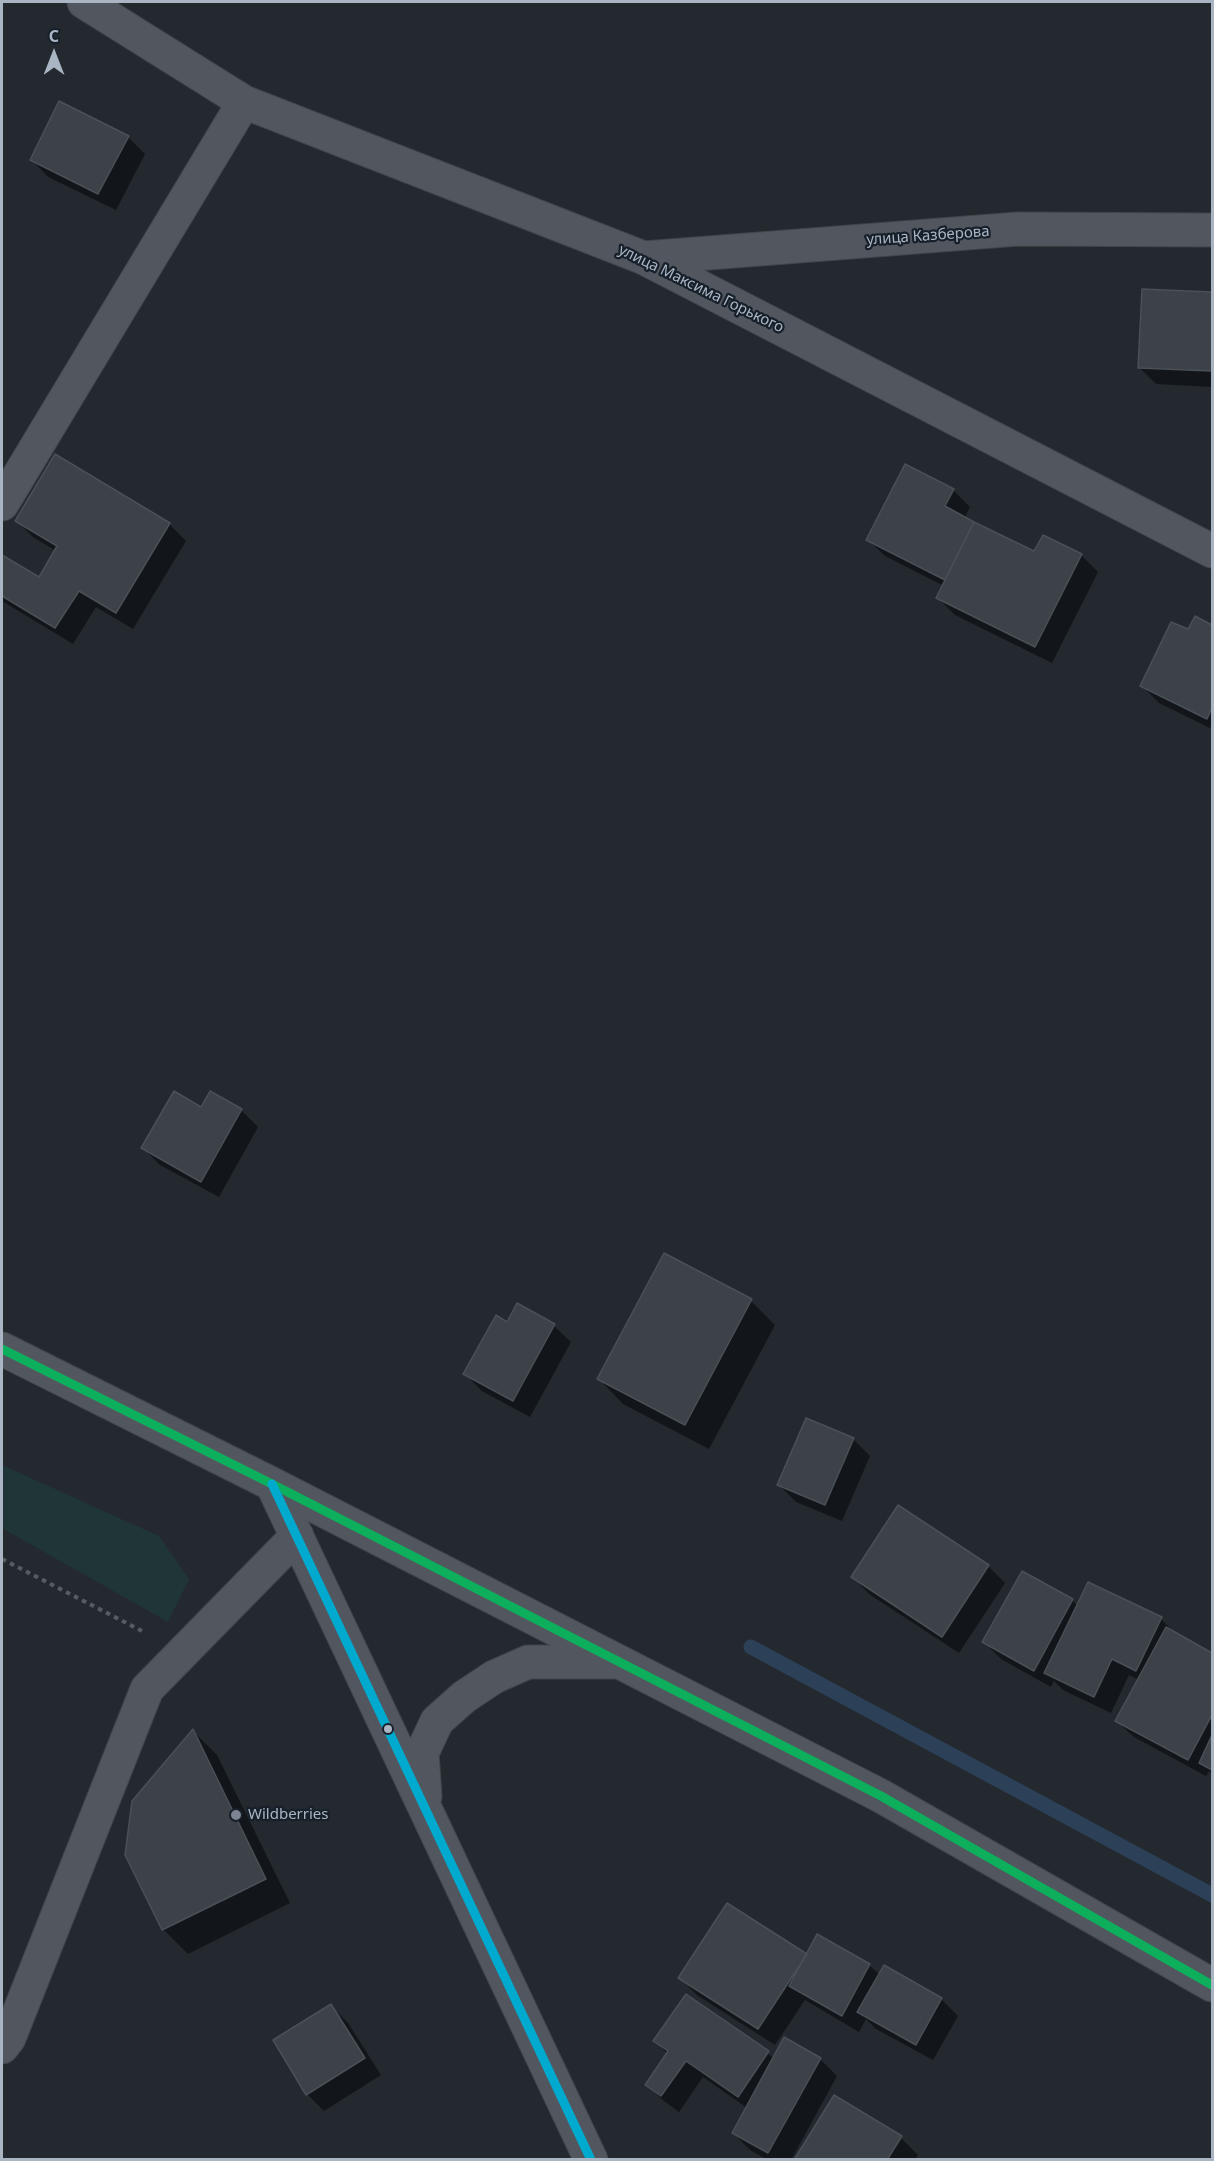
<!DOCTYPE html>
<meta charset="utf-8">
<style>
body{margin:0}
#map{position:relative;width:1214px;height:2161px;overflow:hidden;background:#23292f;font-family:"Noto Sans",sans-serif}
canvas{display:block}
.frame{position:absolute;inset:0;border:3px solid #aab5c4;pointer-events:none}
.north{position:absolute;left:24px;top:24px;width:60px;height:60px;-webkit-text-stroke:4px #17202a;paint-order:stroke;rotate:0deg;font-size:16px;font-weight:700;line-height:24px;text-align:center;color:#aab5c4}
.north::after{content:'';display:block;margin:auto;width:21px;height:27px;background:#aab5c4;clip-path:polygon(50% 0,100% 100%,50% 72%,0 100%)}
</style>
<div id="map">
<canvas width="1214" height="2161"></canvas>
<div class="frame"></div>
<div class="north">С</div>
</div>
<script>
const g = document.querySelector('canvas').getContext('2d');
g.lineJoin = 'round';
function paint(path, color) {
  g.fillStyle = color;
  g.fill(path, 'evenodd');
}
function trace(path, color, width, dash) {
  g.strokeStyle = color;
  g.lineWidth = width;
  g.lineCap = dash ? 'butt' : 'round';
  g.setLineDash(dash || []);
  g.stroke(path);
}
function label(font, color, halo, rows, align = 'center') {
  g.font = font + ' "Noto Sans",sans-serif';
  g.lineWidth = 4.5;
  g.setLineDash([]);
  g.textBaseline = 'middle';
  g.strokeStyle = halo;
  g.fillStyle = color;
  for (const [text, x, y, turn = 0] of rows) {
    g.save();
    g.translate(x, y);
    g.rotate((+turn || 0) * Math.PI / 180);
    g.textAlign = isNaN(turn) ? turn : align;
    if (halo) g.strokeText(text, 0, 0);
    g.fillText(text, 0, 0);
    g.restore();
  }
}
paint(new Path2D(`
 M2,1465L159,1536L189,1579L168,1622L2,1528Z`), '#203537');
paint(new Path2D(`
 M128,137L145,154L116,210L48,177L32,160Z
 M1143,290L1212,293V387L1156,384L1139,367Z
 M953,490L970,507L964,519L1035,553L1081,555L1098,572L1052,663L955,615L938,598L944,586L885,556L868,540Z
 M16,520L169,524L186,541L133,629L96,607L73,644L2,601V557L39,579L56,551L33,537Z
 M1195,618L1212,626V729L1159,703L1142,686L1189,631Z
 M210,1094L241,1110L258,1127L219,1197L160,1165L143,1148L202,1109Z
 M751,1301L775,1325L709,1449L623,1404L599,1379Z
 M518,1306L554,1326L571,1342L530,1417L482,1391L465,1374L508,1324Z
 M853,1439L870,1456L842,1521L796,1502L779,1485Z
 M988,1566L1005,1583L959,1653L869,1594L853,1577Z
 M1022,1573L1072,1600L1078,1606L1089,1584L1161,1619L1178,1636L1212,1655V1775L1209,1771L1206,1776L1134,1737L1117,1721L1139,1680L1129,1675L1111,1713L1063,1690L1054,1681L1051,1687L1001,1659L984,1642Z
 M193,1731L217,1755L290,1903L188,1954L163,1929Z
 M807,1956L869,1965L880,1975L941,1999L958,2016L933,2060L876,2029L866,2019L859,2032L805,2000L775,2045L697,1995L680,1978Z
 M686,1996L774,2058L820,2059L837,2076L791,2160H768L750,2150L733,2133L747,2108L703,2077L679,2112L664,2101L647,2085L668,2054L655,2041Z
 M331,2006L348,2023L381,2075L324,2111L307,2094Z
 M901,2138L918,2155L915,2160H796Z`), '#0007');
trace(new Path2D(`
 M751,1647L1212,1895`), '#2c4158', 15);
const building = new Path2D(`
 M59,101L129,136L98,194L30,160Z
 M1142,289L1212,292V371L1138,368Z
 M55,454L170,523L116,613L79,591L55,628L2,596V555L39,577L57,546L15,521Z
 M905,464L954,489L945,506L974,522L945,580L866,540Z
 M974,522L1034,551L1043,535L1082,554L1035,647L936,598Z
 M1195,616L1212,625V708L1207,719L1140,686L1171,622L1188,629Z
 M174,1091L201,1107L210,1091L242,1109L201,1182L141,1148Z
 M664,1253L752,1299L685,1425L597,1379Z
 M517,1303L555,1324L513,1401L463,1374L496,1315L507,1322Z
 M806,1418L854,1438L825,1505L777,1485Z
 M898,1505L989,1565L942,1637L851,1577Z
 M1022,1571L1073,1599L1034,1671L982,1642Z
 M1088,1582L1162,1617L1136,1671L1112,1659L1094,1697L1044,1673Z
 M1166,1627L1212,1653V1715L1188,1760L1115,1721Z
 M193,1729L266,1879L162,1930L125,1855L132,1801Z
 M1212,1735V1770L1199,1763Z
 M727,1903L807,1954L758,2029L678,1978Z
 M817,1934L870,1964L842,2016L789,1986Z
 M884,1965L942,1998L916,2045L857,2012Z
 M686,1994L769,2051L738,2097L686,2061L661,2096L645,2085L668,2051L653,2041Z
 M331,2004L365,2058L306,2095L273,2040Z
 M784,2037L821,2058L768,2153L732,2133Z
 M834,2095L902,2136L887,2160H794Z`);
paint(building, '#3d4248');
trace(building, '#495058', 1.5);
const minor = new Path2D(`
 M84,2L244,102L644,258L1212,551
 M644,258L1018,229L1212,230
 M2,504L244,102
 M2,1349L272,1484L881,1796L1212,1985
 M272,1484L591,2160
 M425,1796L422,1753L437,1721L464,1697L494,1677L528,1662H613
 M2,2047L9,2038L147,1689L297,1536`);
trace(minor, '#40454a', 35);
trace(new Path2D(`
 M2,1559L142,1631`), '#555c62', 4, [4.5, 4.5]);
trace(minor, '#52575f', 33);
trace(new Path2D(`
 M2,1349L272,1484L881,1796L1212,1985`), '#0daf5c', 9);
trace(new Path2D(`
 M272,1484L591,2160`), '#00a9ce', 9);
for (const [x, y, r, color] of [
 [388,1729,5,"#aab5c4"],
 [236,1815,6,"#7b8490"]
]) {
  const dot = new Path2D();
  dot.arc(x, y, r, 0, 2 * Math.PI);
  g.fillStyle = color;
  g.fill(dot);
  trace(dot, '#17202a', 2);
}
label('15px', '#aab5c4', '#17202a', [
 ["улица Казберова",928,236,-4],
 ["улица Максима Горького",701,289,26]
]);
label('15px', '#aab5c4', '#17202a', [
 ["Wildberries",248,1815]
], 'left');
</script>
